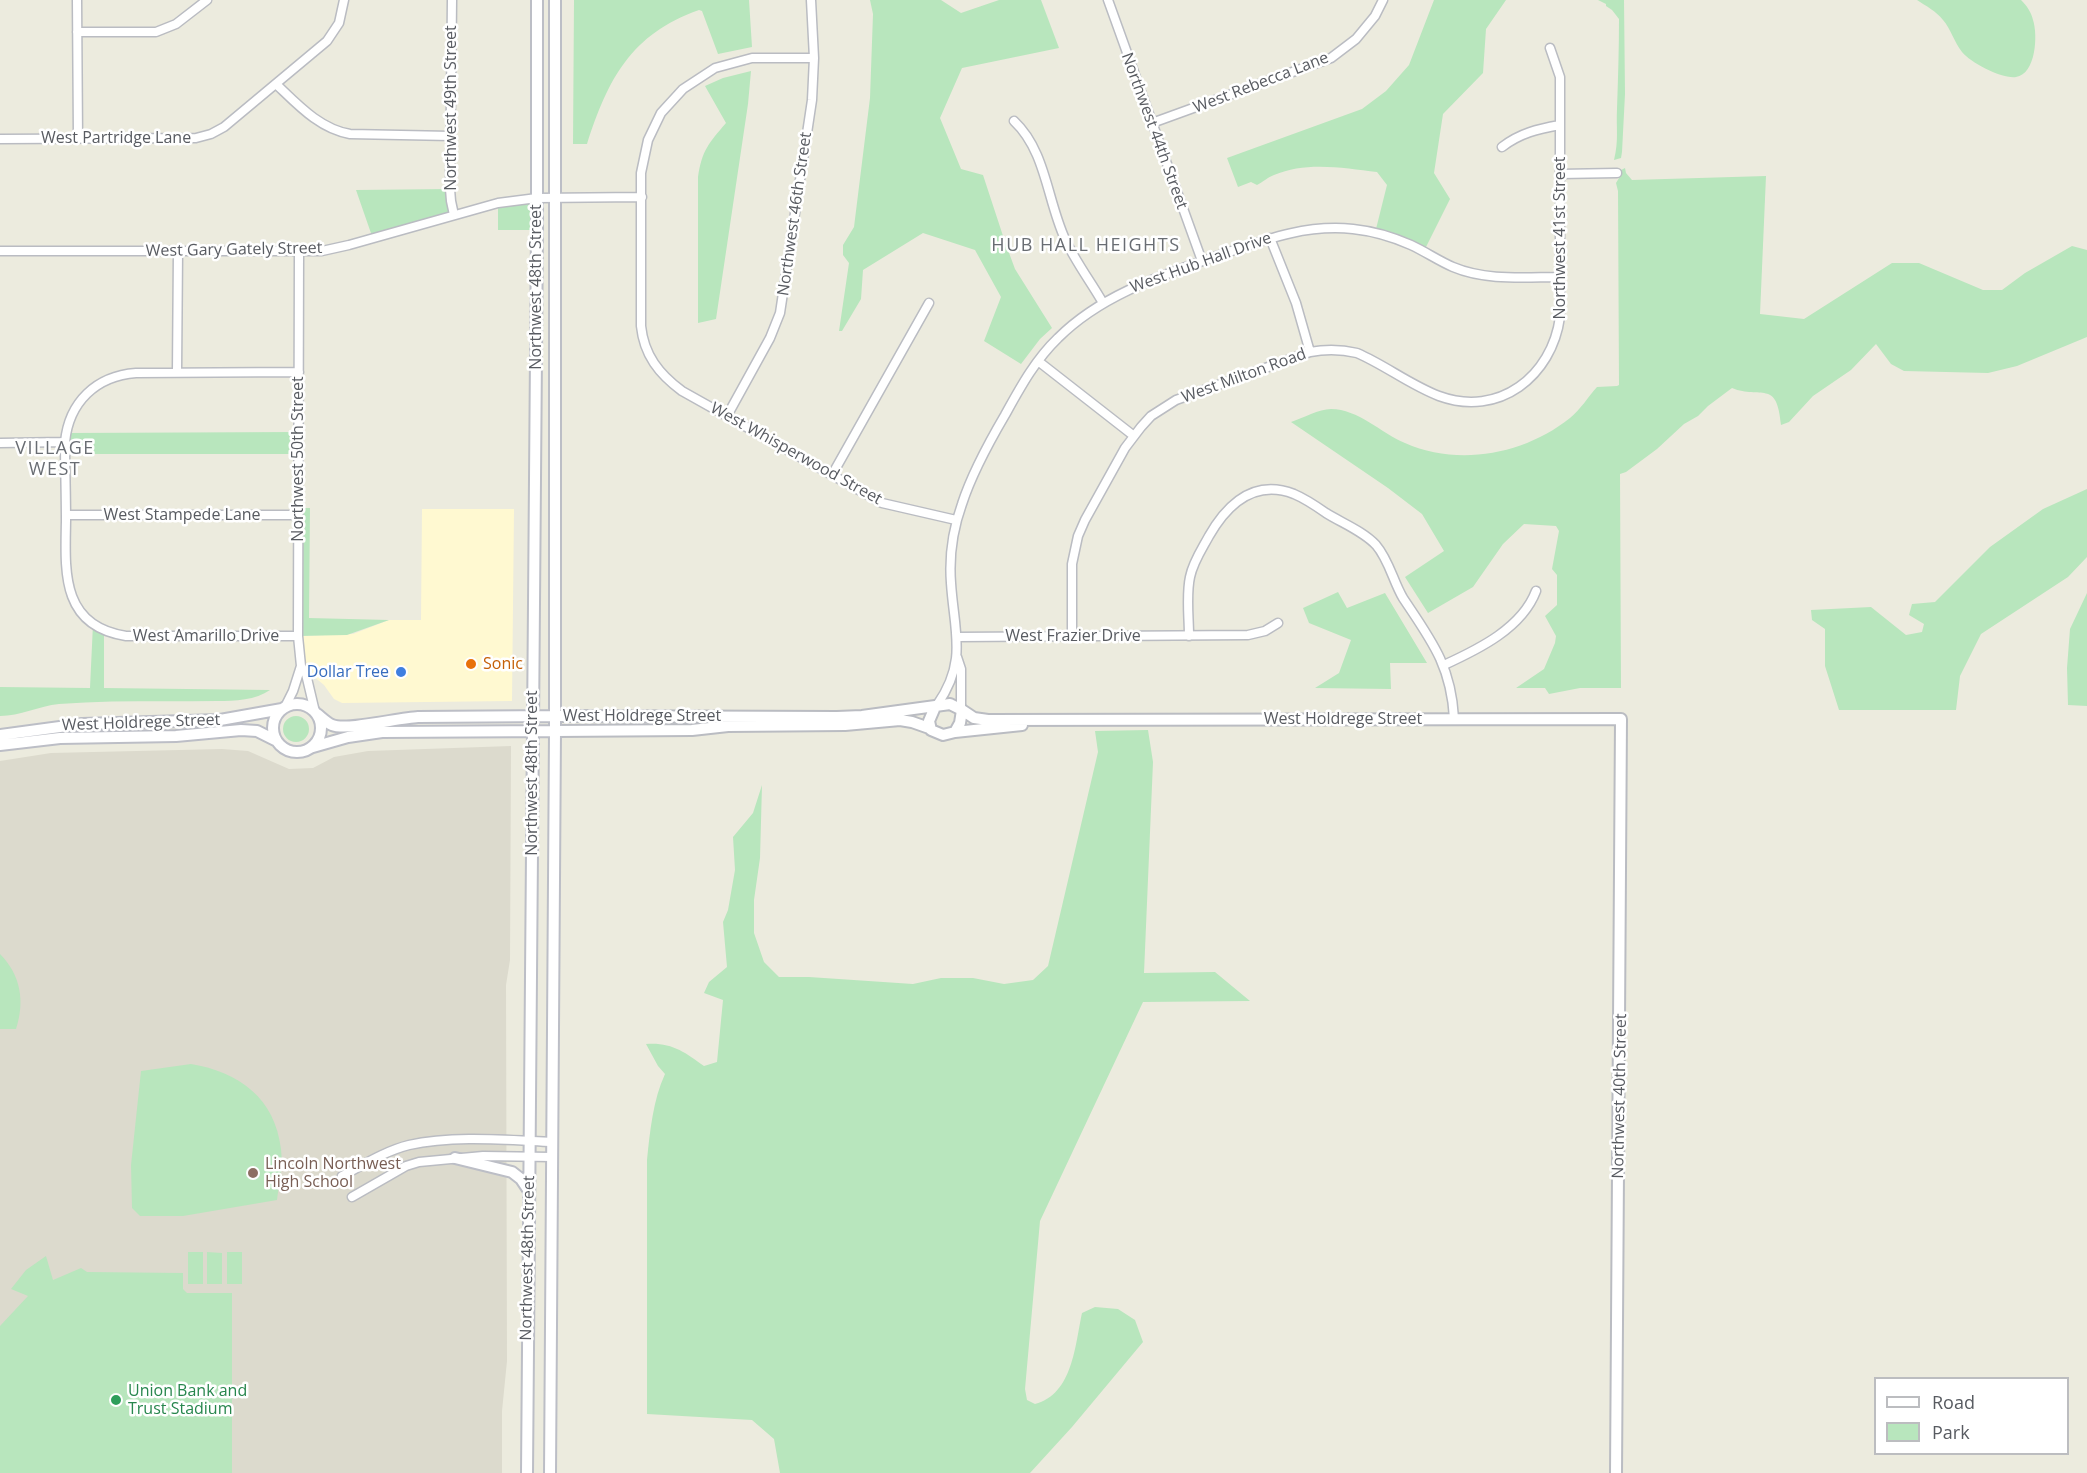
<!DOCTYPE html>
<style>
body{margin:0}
#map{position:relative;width:2087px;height:1473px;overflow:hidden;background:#ecebde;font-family:"Open Sans",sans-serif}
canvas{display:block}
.legend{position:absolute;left:1874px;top:1377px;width:195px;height:78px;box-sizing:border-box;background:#fff;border:2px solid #bcbdc0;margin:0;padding:8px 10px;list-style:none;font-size:18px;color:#585b61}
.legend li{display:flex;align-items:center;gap:12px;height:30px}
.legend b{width:30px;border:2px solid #bcbdc0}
</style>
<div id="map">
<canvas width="2087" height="1473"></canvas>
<ul class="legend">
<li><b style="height:8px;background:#fff"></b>Road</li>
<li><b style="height:16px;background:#b8e6bd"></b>Park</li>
</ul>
</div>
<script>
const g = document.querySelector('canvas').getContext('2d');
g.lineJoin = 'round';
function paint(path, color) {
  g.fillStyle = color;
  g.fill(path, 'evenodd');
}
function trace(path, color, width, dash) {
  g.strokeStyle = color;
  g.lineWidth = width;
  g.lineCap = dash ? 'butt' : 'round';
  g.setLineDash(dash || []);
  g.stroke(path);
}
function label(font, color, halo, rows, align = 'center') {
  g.font = font + ' "Open Sans",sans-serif';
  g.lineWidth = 5;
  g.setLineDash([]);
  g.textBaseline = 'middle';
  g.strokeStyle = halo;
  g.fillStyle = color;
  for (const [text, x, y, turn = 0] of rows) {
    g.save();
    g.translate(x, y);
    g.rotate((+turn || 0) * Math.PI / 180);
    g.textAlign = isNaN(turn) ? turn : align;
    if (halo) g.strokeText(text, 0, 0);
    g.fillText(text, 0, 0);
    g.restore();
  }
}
paint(new Path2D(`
 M422,509H514L512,701L342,703L334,699L324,685L301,666L298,636L353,634L389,620H421Z`), '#fff9d1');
paint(new Path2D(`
 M511,746L510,960L506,985L507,1361L502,1411V1473H0V761L51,753L222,749L248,751L289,769L313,768L334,757L368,751Z`), '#dcdacd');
paint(new Path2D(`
 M574,0H749L752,47L718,54L702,11L699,10C631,34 608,79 587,144H573Z
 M870,0H941L961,13L999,0H1041L1059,48L962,68L940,118L961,169L983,175L1005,242L1015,269L1052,328L1040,339L1021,364L984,341L1001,297L975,250L923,233L863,270L861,299L842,331H839L849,263L843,255V245L854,227L870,98L873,14Z
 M1434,0H1506L1486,29L1483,73L1443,114L1434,173L1450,199L1424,251L1375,233L1387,185L1377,172C1344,168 1306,161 1274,175C1268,177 1263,182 1257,185L1251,182L1238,187L1227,158L1362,109L1386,91L1409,65Z
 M1598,0H1624L1625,94L1622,152L1621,158L1614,160C1619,140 1616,128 1617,109C1618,79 1619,49 1619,19L1612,10L1606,6V4Z
 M1917,0H2021C2027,6 2031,12 2033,20C2038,35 2036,74 2016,77C2002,79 1971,63 1962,52C1954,42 1951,29 1943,20C1936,11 1926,6 1917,0Z
 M751,71L748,104L716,319L698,323V177C702,150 709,143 726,123L705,86L723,78Z
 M1625,168L1626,173L1632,180L1766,176L1760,314L1804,319L1892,263H1919L1983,290H2002L2025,273L2072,246L2087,250V337L2017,366L1988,373L1904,371L1891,364L1876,344L1851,370L1813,396L1789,422L1781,425C1777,378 1761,400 1732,388L1708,406L1698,416L1684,424L1657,449L1626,472L1620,474L1621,688H1580L1549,694L1545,688H1516L1544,669L1555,643L1556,636L1545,616L1557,605V575L1552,569L1559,531L1556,526L1524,524L1503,544L1473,587L1428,613L1405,577L1444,551L1422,514L1388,488L1291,422C1303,418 1319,409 1331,409C1358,409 1381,433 1405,443C1459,467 1525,454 1570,418C1581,409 1588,397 1597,387L1617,386L1619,385L1618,191L1616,183L1619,178V171Z
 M450,189L454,215L373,239L356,190Z
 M537,198V230H498V203Z
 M298,432V454H65L66,433Z
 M2087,489V557L2068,577L1981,634L1960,676L1956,710H1839L1825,666V629L1812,620L1811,610L1871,607L1906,635L1922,632L1924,624L1909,615L1912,604L1935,602L1990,547L2043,509Z
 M298,508H310L309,618L389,620L347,635L298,636Z
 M1338,592L1347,608L1385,593L1427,663H1390L1391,689L1315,688L1339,673L1351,640L1309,623L1303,608Z
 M2087,593V706L2068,705L2067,668L2070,629Z
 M93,624L104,630V688L270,690C256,700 235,701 217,701C165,702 111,700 59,704C39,706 20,716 0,716V687L90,688Z
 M283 729a13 13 0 1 1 26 0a13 13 0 1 1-26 0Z
 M1148,730L1153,762L1144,973L1215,972L1250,1001L1143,1002L1040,1221L1025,1389L1027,1400L1035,1404C1073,1394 1075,1345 1082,1313L1095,1307L1118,1309L1135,1320L1143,1342L1072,1427L1030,1473H780L774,1439L752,1420L647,1414V1160C650,1131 653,1100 665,1074L658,1066L646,1044C671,1042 685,1052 704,1066L717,1062L723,1000L704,993L709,982L727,967L723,922L728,910L735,870L733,837L753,813L762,785L760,858L754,900V933L764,962L779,977H809L913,984L941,978H973L1004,984L1033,980L1048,966L1098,752L1095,731Z
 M0,954C21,975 25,1002 16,1029H0Z
 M191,1064C239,1072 275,1098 281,1149C283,1166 279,1183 277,1200L183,1216H140L132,1208L131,1165L141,1071Z
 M188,1252H203V1284H188Z
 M207,1252L222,1253V1284H207Z
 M227,1252H242V1284H227Z
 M46,1256L53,1280L81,1268L87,1272L183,1273V1289L187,1293H232V1473H0V1326L28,1296L11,1289L26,1270Z`), '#b8e6bd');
const minor = new Path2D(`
 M77,0L78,138
 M452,0L450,189L451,201L454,215
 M1108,0L1202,261
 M77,32H156L176,24L207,0
 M814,58H752L715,68L683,89L661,113L648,140L641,173V326C644,355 659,374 682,391L882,503L956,520
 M277,85C298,105 320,129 350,134L451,136
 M1014,121C1046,151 1047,200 1065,239C1075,261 1091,282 1103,303
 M1152,123L1331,58L1356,39L1375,16L1383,0
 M0,139L196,138L211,134L224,127L327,41L339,23L344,0
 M1502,147C1520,133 1538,129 1560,125
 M1560,174L1617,173
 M1270,238L1296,303L1310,352
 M0,251H322L349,245L498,203L537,198L642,197
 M299,251L298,636L301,666L306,674L315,712
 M1038,361L1134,436
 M177,372L178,251
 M727,416L770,338L780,313L812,100L814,58L811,0
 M0,443L65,442
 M832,475L929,303
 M66,515H298
 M298,636H126C61,626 65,572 66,521C66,495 65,468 65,442C69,402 96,376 136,373L299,372
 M1072,636V564L1078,536L1085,520L1125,448L1141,427L1151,416L1176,400L1310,352C1326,349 1340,349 1357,353C1385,365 1410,385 1439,396C1499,418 1552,376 1560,317V77L1550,48
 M1189,636C1189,617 1186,595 1190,577C1193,562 1202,549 1209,536C1228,503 1255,479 1294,494C1306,499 1316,506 1326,513C1342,523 1363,531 1376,545C1389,560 1393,581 1403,598C1431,640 1451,665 1454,718
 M957,637L1248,635L1265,631L1278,623
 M957,657L961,669V708
 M1444,665C1479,649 1522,628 1536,591
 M937,705C968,661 954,631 951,583C949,557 953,529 962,504C972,473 988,444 1005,415C1020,388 1035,360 1058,338C1102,294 1163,275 1220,255C1264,240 1305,224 1353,229C1372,231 1393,237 1411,245C1426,252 1439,261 1453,267C1486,281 1525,277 1560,277
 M285,707L293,691L301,666
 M342,1176C363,1165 385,1151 409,1145C453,1135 507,1140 552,1142
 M352,1197L406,1166L419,1162L483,1156L552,1157`);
const tertiary = new Path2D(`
 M962,710L974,718L988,720L1621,719L1616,1473
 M554,716L837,717L862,716L950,704L962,710L960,723L955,732L943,735L931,730L929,721L935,707
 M555,731L692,730L728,726L845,725L900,720L912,722L929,728
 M955,732L1022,725`);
const secondary = new Path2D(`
 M273 728a24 24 0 1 1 48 0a24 24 0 1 1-48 0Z
 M317,714C322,718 327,723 332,725C347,731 398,718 418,717L554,716
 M0,735L82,724L220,720L282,709
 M0,745L60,738L176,736L241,730L257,731L275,740
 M313,747L348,737L382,732L555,731
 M455,1158L512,1172L521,1179L529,1191
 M527,1473L537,230V0
 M550,1473L555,731V0`);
trace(minor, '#babcc2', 11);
trace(tertiary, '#babcc2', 14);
trace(secondary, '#bcbec6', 14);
trace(minor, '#fff', 8);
trace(tertiary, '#fff', 10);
trace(secondary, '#fff', 10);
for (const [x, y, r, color] of [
 [471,664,6,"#e8710a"],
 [401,672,6,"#3f7fe0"],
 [253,1173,6,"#8d6e63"],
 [116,1400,6,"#2e9e5b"]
]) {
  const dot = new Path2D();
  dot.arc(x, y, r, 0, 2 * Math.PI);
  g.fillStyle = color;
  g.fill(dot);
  trace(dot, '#fff', 2);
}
label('16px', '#585b61', '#fff', [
 ["West Rebecca Lane",1261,83,-21],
 ["Northwest 49th Street",451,108,-90],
 ["Northwest 44th Street",1154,131,70],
 ["West Partridge Lane",116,138],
 ["Northwest 46th Street",795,214,-82],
 ["Northwest 41st Street",1560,238,-90],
 ["West Gary Gately Street",234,250,-1],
 ["West Hub Hall Drive",1201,263,-20],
 ["Northwest 48th Street",536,287,-90],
 ["West Milton Road",1244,376,-20],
 ["West Whisperwood Street",796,454,29],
 ["Northwest 50th Street",298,459,-90],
 ["West Stampede Lane",182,515],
 ["West Amarillo Drive",206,636],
 ["West Frazier Drive",1073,636],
 ["West Holdrege Street",642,716],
 ["West Holdrege Street",1343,719],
 ["West Holdrege Street",141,723,-2],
 ["Northwest 48th Street",532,773,-90],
 ["Northwest 40th Street",1620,1096,-89],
 ["Northwest 48th Street",528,1258,-89]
]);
label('16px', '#c56008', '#fff', [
 ["Sonic",483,664]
], 'left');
label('16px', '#366cbe', '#fff', [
 ["Dollar Tree",389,672]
], 'right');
label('16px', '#785e54', '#fff', [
 ["Lincoln Northwest",265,1164],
 ["High School",265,1182]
], 'left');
label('16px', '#27864d', '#fff', [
 ["Union Bank and",128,1391],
 ["Trust Stadium",128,1409]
], 'left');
g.letterSpacing = '1.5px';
label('18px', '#696d73', '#fff', [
 ["HUB HALL HEIGHTS",1086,246],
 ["VILLAGE",55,449],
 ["WEST",55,470]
]);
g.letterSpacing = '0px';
</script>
